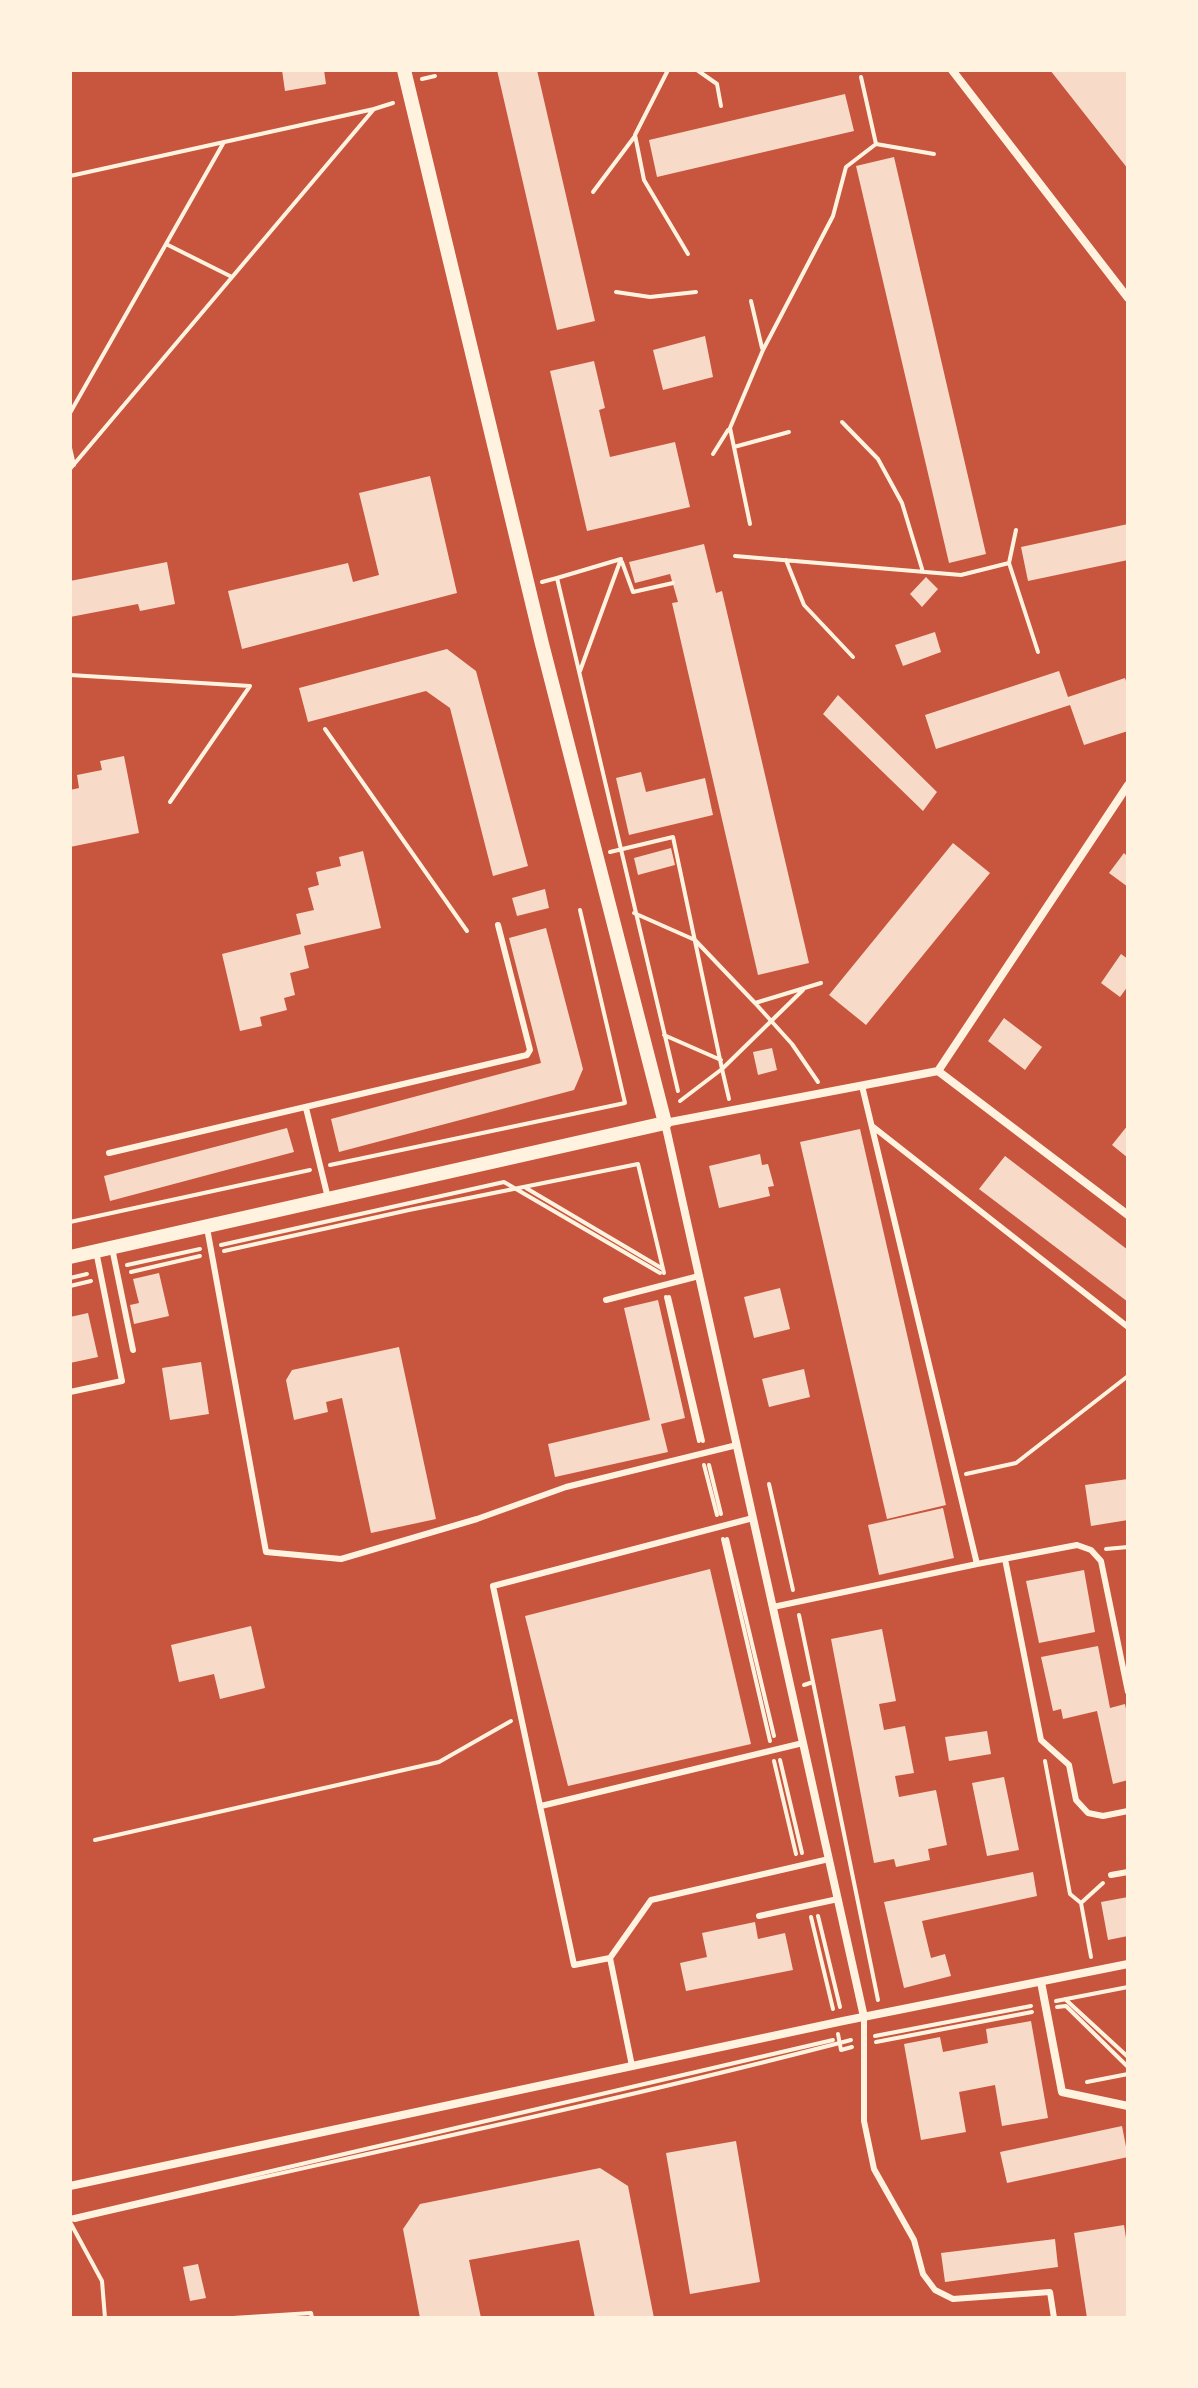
<!DOCTYPE html>
<style>
body{margin:0}
#map{position:relative;width:1198px;height:2388px;overflow:hidden;background:#c8553d;font-family:"Work Sans",sans-serif}
canvas{display:block}
.frame{position:absolute;inset:0;border:72px solid #fff3e0;pointer-events:none}
</style>
<div id="map">
<canvas width="1198" height="2388"></canvas>
<div class="frame"></div>
</div>
<script>
const g = document.querySelector('canvas').getContext('2d');
g.lineJoin = 'round';
function paint(path, color) {
  g.fillStyle = color;
  g.fill(path, 'evenodd');
}
function trace(path, color, width, dash) {
  g.strokeStyle = color;
  g.lineWidth = width;
  g.lineCap = dash ? 'butt' : 'round';
  g.setLineDash(dash || []);
  g.stroke(path);
}
paint(new Path2D(`
 M282,70H324L326,84L285,91Z
 M497,70H537L595,321L557,330Z
 M1050,70H1128V169Z
 M845,94L854,131L657,177L649,140Z
 M894,157L986,554L949,563L856,166Z
 M705,336L713,377L663,390L653,350Z
 M594,361L605,408L599,410L610,457L675,442L690,507L587,531L550,371Z
 M430,476L457,593L242,649L228,591L348,563L353,582L379,575L359,493Z
 M1128,524V560L1028,581L1021,547Z
 M704,544L716,593L722,591L809,963L758,975L672,603L678,602L670,574L635,583L629,562Z
 M167,562L175,604L140,611L138,604L70,617V581Z
 M926,577L938,589L922,607L910,594Z
 M935,632L941,652L903,666L895,645Z
 M447,649L476,671L528,866L493,876L450,708L426,691L308,722L299,688Z
 M1059,671L1068,697L1125,678L1128,687V731L1084,745L1070,705L936,749L925,715Z
 M838,695L937,792L923,811L823,714Z
 M124,756L139,833L70,847V813H72L70,790L79,788L77,775L102,770L100,761Z
 M641,772L646,792L705,778L713,815L629,835L616,778Z
 M953,843L990,873L866,1025L829,995Z
 M671,848L675,865L638,875L634,858Z
 M363,851L381,928L304,946L309,968L290,973L295,995L284,998L287,1010L260,1017L262,1026L240,1031L222,954L301,934L296,914L314,910L308,888L319,885L316,872L341,866L339,857Z
 M1124,853L1128,857V887L1109,873Z
 M545,889L549,908L517,916L512,898Z
 M546,928L583,1069L574,1090L339,1152L331,1119L541,1063L509,938Z
 M1121,954L1128,959V986L1120,997L1101,983Z
 M1004,1018L1042,1047L1025,1070L988,1041Z
 M772,1048L777,1070L758,1075L753,1052Z
 M1128,1125V1158L1112,1145Z
 M287,1128L294,1152L110,1201L104,1176Z
 M860,1129L946,1505L887,1519L800,1142Z
 M760,1154L762,1165L768,1164L774,1186L768,1187L770,1196L719,1208L709,1166Z
 M1005,1156L1128,1250V1302L979,1189Z
 M159,1273L169,1316L134,1324L130,1305L139,1303L133,1279Z
 M780,1288L790,1329L754,1338L744,1297Z
 M658,1300L685,1418L661,1424L668,1452L555,1477L548,1444L650,1420L624,1308Z
 M88,1313L98,1357L70,1363V1317Z
 M399,1347L436,1519L371,1533L342,1398L326,1402L328,1412L294,1420L286,1380L292,1370Z
 M201,1362L209,1414L170,1420L162,1368Z
 M804,1369L810,1397L769,1407L762,1379Z
 M1128,1479V1520L1091,1526L1085,1485Z
 M943,1508L954,1558L879,1575L868,1525Z
 M710,1569L751,1744L568,1786L525,1616Z
 M1084,1570L1095,1632L1039,1643L1026,1581Z
 M251,1626L265,1688L220,1699L214,1674L179,1682L171,1645Z
 M882,1629L896,1701L879,1704L884,1730L905,1726L914,1773L895,1776L899,1797L936,1790L947,1845L928,1849L930,1860L896,1867L894,1859L874,1863L831,1639Z
 M1098,1646L1110,1708L1125,1704L1128,1719V1780L1113,1784L1097,1711L1063,1719L1061,1709L1053,1711L1041,1657Z
 M987,1731L991,1754L949,1761L945,1737Z
 M1004,1777L1019,1850L987,1856L972,1783Z
 M1033,1872L1037,1896L922,1921L931,1958L945,1954L951,1976L904,1988L884,1902Z
 M1128,1897V1936L1108,1940L1101,1902Z
 M755,1922L758,1939L785,1933L793,1970L686,1991L680,1963L707,1957L702,1933Z
 M1031,2021L1048,2118L1002,2126L995,2085L959,2092L966,2132L921,2140L904,2044L940,2037L943,2052L988,2043L986,2029Z
 M1122,2126L1128,2157L1007,2183L1000,2152Z
 M736,2141L760,2282L690,2294L666,2153Z
 M600,2168L628,2186L654,2318H595L579,2240L469,2260L481,2318H420L403,2229L420,2204Z
 M1124,2225L1128,2251V2318H1087L1074,2233Z
 M1055,2239L1058,2267L945,2282L941,2253Z
 M198,2264L206,2298L190,2301L183,2267Z`), '#f7dbc8');
trace(new Path2D(`
 M668,70L635,135L644,180L688,254
 M697,70L717,84L721,106
 M861,77L876,144
 M422,79L435,76
 M374,109L393,103
 M70,176L374,109L70,469
 M593,192L635,136
 M166,244L232,277
 M616,292L650,297L696,292
 M751,301L762,348
 M70,413L224,142
 M842,422L878,459L902,503L923,572
 M734,447L789,432
 M70,448L74,465
 M713,454L728,430
 M750,524L730,428L763,350L833,216L846,167L876,144L934,154
 M735,556L961,575L1009,563L1016,530
 M786,560L804,605L853,657
 M622,562L633,592L673,583
 M1009,563L1038,652
 M557,578L621,559L580,671
 M542,582L557,578L678,1091
 M70,675L250,686
 M325,729L467,931
 M170,802L250,686
 M610,852L673,837L722,1069L680,1101
 M634,913L695,940L755,1003L821,983
 M755,1003L792,1044L818,1082
 M664,1035L721,1060
 M729,1099L722,1069L803,990
 M330,1165L625,1103L580,910
 M526,1188L663,1269
 M70,1222L310,1170
 M221,1245L504,1182L660,1273
 M224,1251L409,1210L638,1164L664,1273
 M127,1265L200,1249
 M131,1272L200,1256
 M70,1278L87,1274
 M70,1286L91,1281
 M666,1297L699,1441
 M669,1297L703,1441
 M704,1465L717,1515
 M709,1465L721,1514
 M966,1474L1016,1463L1128,1376
 M769,1484L793,1590
 M723,1539L770,1741
 M727,1539L774,1736
 M1106,1549L1128,1547
 M799,1615L813,1682L804,1685
 M813,1682L878,2000
 M780,1760L802,1853
 M774,1761L796,1854
 M1045,1761L1070,1894L1081,1903
 M95,1840L439,1762L511,1721
 M818,1916L840,2007
 M811,1917L833,2009
 M1091,1957L1081,1903L1103,1883
 M1065,1999L1128,2057
 M1056,2001L1128,1987
 M1057,2007L1066,2006L1128,2067
 M838,2034L841,2050L852,2047
 M875,2036L1031,2006
 M876,2042L1032,2012
 M1087,2082L1128,2074
 M70,2218L833,2040
 M70,2219L75,2220C333,2160 594,2107 851,2040
 M70,2222L102,2281L105,2318
 M233,2318L311,2313L312,2318`), '#fff3e0', 4);
trace(new Path2D(`
 M306,1108L328,1198
 M872,1126L1128,1327
 M109,1153L527,1055L530,1050L498,925
 M207,1228L266,1552L341,1559L477,1519L566,1487L737,1445
 M112,1248L133,1350
 M606,1300L699,1276
 M70,1392L122,1381L96,1251
 M753,1518L493,1586L574,1965L610,1958L651,1900L829,1859
 M1005,1559L1041,1740L1069,1765L1076,1800L1088,1813L1103,1816L1128,1811
 M977,1564L1077,1545L1091,1550L1101,1561L1128,1692
 M773,1607L977,1564L862,1086
 M541,1806L803,1743
 M1111,1875L1128,1872
 M759,1916L838,1899
 M610,1958L632,2066
 M864,2017V2121L874,2169L914,2240L923,2274L935,2290L953,2299L1050,2292L1054,2318`), '#fff3e0', 6);
trace(new Path2D(`
 M952,70L1128,298
 M938,1071L1128,1215
 M1041,1982L1062,2092L1128,2106
 M864,2017L665,1123L938,1071L1128,785
 M70,2186L843,2021L1128,1964`), '#fff3e0', 8);
trace(new Path2D(`
 M70,1257L665,1123L542,644L404,70`), '#fff3e0', 14);
</script>
